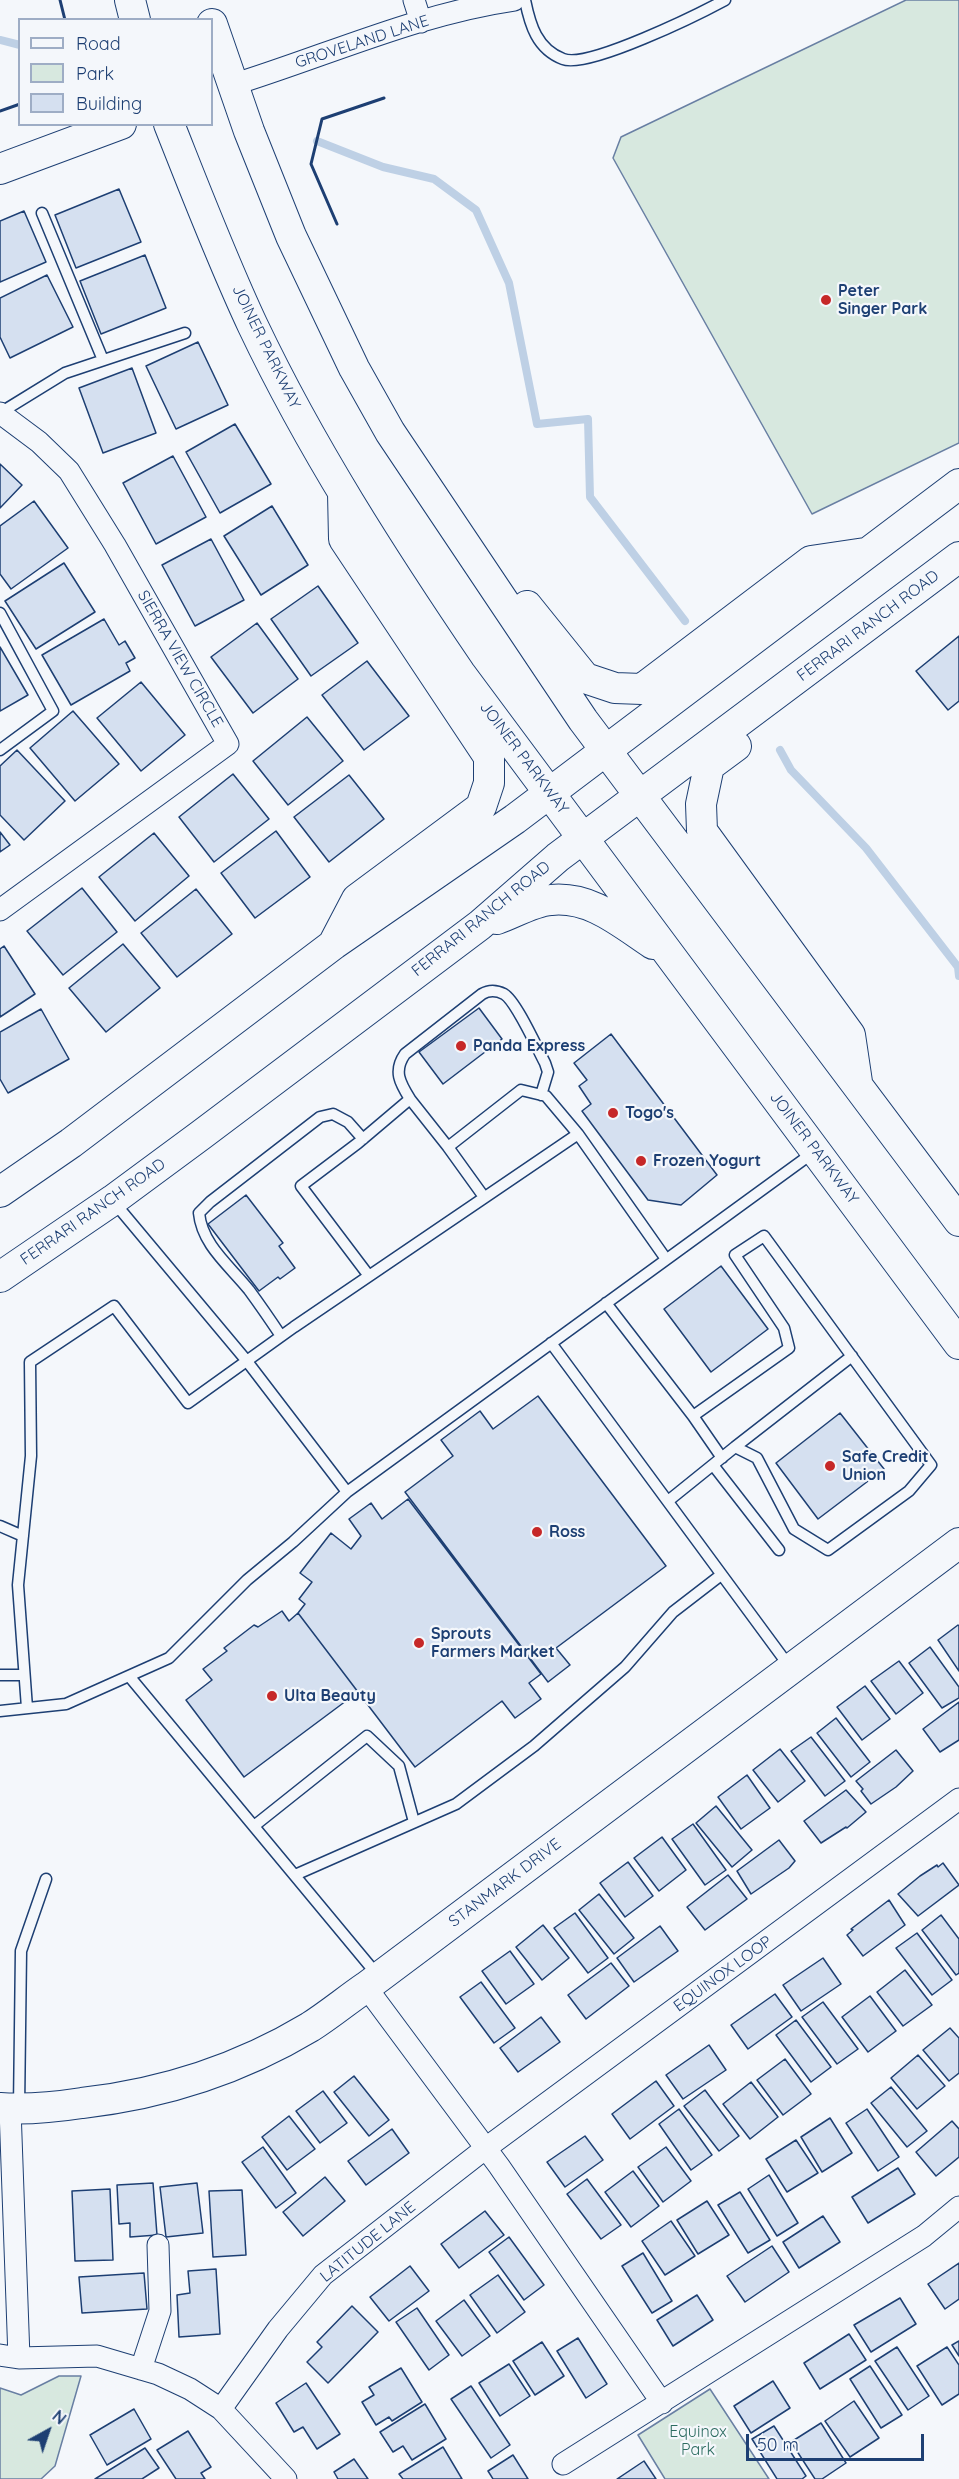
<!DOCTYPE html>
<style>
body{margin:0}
#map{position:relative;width:959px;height:2479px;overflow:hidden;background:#f4f7fb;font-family:Quicksand,sans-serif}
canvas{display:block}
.legend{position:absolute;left:18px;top:18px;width:195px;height:108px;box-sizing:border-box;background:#f4f7fb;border:2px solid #9eadc5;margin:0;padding:8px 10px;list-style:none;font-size:18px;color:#1d3f73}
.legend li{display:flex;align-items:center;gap:12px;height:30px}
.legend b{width:30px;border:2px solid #9eadc5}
.north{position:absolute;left:18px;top:2401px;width:60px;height:60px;-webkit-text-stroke:4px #f4f7fb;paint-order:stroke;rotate:40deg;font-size:16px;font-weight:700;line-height:24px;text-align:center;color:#1d3f73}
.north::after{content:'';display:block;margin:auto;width:21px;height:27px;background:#1d3f73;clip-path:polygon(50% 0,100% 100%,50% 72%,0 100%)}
.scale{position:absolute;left:746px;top:2434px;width:178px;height:27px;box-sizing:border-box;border:3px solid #1d3f73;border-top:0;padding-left:8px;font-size:18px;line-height:21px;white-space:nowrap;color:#1d3f73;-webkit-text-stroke:4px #f4f7fb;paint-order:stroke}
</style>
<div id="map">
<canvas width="959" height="2479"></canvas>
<ul class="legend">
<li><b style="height:8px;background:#f4f7fb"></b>Road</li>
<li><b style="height:16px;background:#d7e8df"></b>Park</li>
<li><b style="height:16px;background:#d5e0f0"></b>Building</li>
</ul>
<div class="north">N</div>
<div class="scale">50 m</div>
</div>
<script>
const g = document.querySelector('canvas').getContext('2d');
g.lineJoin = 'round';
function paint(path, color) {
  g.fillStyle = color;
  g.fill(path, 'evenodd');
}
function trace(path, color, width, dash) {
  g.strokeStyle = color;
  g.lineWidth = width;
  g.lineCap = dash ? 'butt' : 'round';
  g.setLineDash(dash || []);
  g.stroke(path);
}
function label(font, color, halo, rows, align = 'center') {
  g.font = font + ' Quicksand,sans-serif';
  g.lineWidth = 4.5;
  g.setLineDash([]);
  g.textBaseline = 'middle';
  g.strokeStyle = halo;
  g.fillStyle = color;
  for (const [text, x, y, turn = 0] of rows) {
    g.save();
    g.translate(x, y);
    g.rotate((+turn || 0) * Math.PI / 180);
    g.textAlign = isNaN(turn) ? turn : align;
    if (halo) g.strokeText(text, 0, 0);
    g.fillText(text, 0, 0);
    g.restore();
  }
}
const green = new Path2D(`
 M906,0H959V443L812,514L613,158L621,137Z
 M59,2376H81L55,2466L41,2479H0V2388L21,2395Z
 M710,2389L769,2479H665L638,2435Z`);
paint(green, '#d7e8df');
trace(green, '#687fa3', 1.5);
trace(new Path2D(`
 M0,40L20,45
 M317,141L383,167L434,179L476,210L509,283L537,424L588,419L590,497L685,621
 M780,750L791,770L866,848L958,967L959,976`), '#bed0e5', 8);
const building = new Path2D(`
 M119,189L141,242L76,268L55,215Z
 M24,211L46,262L0,282V221Z
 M145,255L166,308L101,334L80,281Z
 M47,275L73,327L10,358L0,337V298Z
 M198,342L228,405L176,429L146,366Z
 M132,368L156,433L103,453L79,388Z
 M235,424L271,484L220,513L186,452Z
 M173,456L206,517L156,544L123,483Z
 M0,464L22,485L0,508Z
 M34,501L68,548L11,589L0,574V526Z
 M272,506L308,565L261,595L224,536Z
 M211,539L244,600L195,626L162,565Z
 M64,563L95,612L36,649L5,601Z
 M318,586L358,643L311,676L271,619Z
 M104,619L119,645L125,641L135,658L126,663L130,671L71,705L42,655Z
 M257,623L298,679L253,713L211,657Z
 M959,636V701L948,710L916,671Z
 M0,647L28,695L0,711Z
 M367,661L409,716L364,750L322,695Z
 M141,682L185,735L141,771L97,718Z
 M73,711L119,764L75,801L30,748Z
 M307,717L343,761L288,805L253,761Z
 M17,750L65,801L24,840L0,815V766Z
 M233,774L269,819L214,862L179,817Z
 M349,775L384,819L329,862L294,817Z
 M276,831L310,877L255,918L221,873Z
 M0,832L10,845L0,852Z
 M154,833L189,876L135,921L99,877Z
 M82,888L117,932L63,975L27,931Z
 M196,889L232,934L177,977L141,933Z
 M123,944L160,988L106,1032L69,988Z
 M4,946L35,994L0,1017V949Z
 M479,1008L502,1039L443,1084L419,1052Z
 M41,1009L69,1059L8,1093L0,1079V1032Z
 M611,1034L717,1175L681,1205L648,1200L582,1111L591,1104L579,1086L587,1080L574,1063Z
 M246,1195L283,1243L279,1246L295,1268L280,1279L278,1277L259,1291L208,1224Z
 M721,1266L768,1329L711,1372L664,1309Z
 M538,1396L666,1566L556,1648L570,1665L548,1682L405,1492L453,1456L441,1440L480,1411L493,1429Z
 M840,1413L884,1469L818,1519L776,1463Z
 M408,1499L541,1674L529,1683L541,1699L515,1718L502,1701L415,1767L298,1613L305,1604L299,1599L312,1582L300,1573L331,1533L351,1549L361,1536L349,1519L371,1503L382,1519Z
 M282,1611L289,1621L298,1613L358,1692L244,1777L186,1700L212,1680L203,1669L227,1651L224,1648L254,1625L258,1627Z
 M958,1625L959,1626V1671L938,1640Z
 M930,1647L959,1687V1698L942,1708L909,1663Z
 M899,1661L923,1693L896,1714L871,1681Z
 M865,1686L890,1719L862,1740L837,1707Z
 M959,1702V1740L940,1752L923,1729Z
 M836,1718L870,1762L851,1777L817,1733Z
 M811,1737L845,1781L825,1796L791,1751Z
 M780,1749L805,1781L778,1802L753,1770Z
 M896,1750L913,1771L896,1787L871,1804L861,1791L863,1789L856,1781Z
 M747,1775L770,1808L741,1829L718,1797Z
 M846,1790L866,1812L847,1828L846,1827L821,1843L804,1821Z
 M716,1806L752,1850L732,1867L696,1823Z
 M693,1824L726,1870L705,1885L672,1839Z
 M662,1837L686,1870L659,1891L634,1858Z
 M779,1840L795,1861L789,1868L751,1894L737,1871Z
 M628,1862L653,1896L625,1917L600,1883Z
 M943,1863L959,1885L918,1916L898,1894L920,1876L937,1865L938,1867Z
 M728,1875L747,1899L705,1930L687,1907Z
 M599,1894L634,1938L614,1954L579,1910Z
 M889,1900L905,1925L863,1956L847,1935L853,1930L851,1929Z
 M575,1913L608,1958L588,1973L554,1928Z
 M941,1915L959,1939V1973L956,1975L922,1930Z
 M543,1925L569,1958L542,1980L516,1947Z
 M660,1926L678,1951L634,1982L617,1958Z
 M917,1933L952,1980L932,1995L896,1948Z
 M510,1951L534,1984L506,2004L482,1971Z
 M823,1958L841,1984L801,2011L783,1985Z
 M611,1963L629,1986L586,2019L568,1995Z
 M905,1970L932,2005L903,2026L877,1992Z
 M481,1982L515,2028L494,2043L460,1997Z
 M775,1994L792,2017L748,2049L731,2025Z
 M870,1996L896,2031L868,2052L842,2017Z
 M823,2002L858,2049L837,2064L802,2017Z
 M541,2017L560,2042L518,2072L500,2048Z
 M796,2020L831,2067L811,2082L776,2035Z
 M950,2028L959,2038V2073L949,2081L923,2050Z
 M709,2045L726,2070L683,2099L666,2075Z
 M918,2055L945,2086L917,2109L891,2078Z
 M785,2059L811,2094L783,2115L757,2080Z
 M354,2076L389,2120L369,2136L334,2092Z
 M656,2081L674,2106L630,2139L612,2114Z
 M751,2082L778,2117L750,2139L723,2104Z
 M891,2087L927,2131L907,2147L871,2103Z
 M705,2090L739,2136L719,2151L684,2106Z
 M323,2091L347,2123L320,2143L296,2111Z
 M679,2109L712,2155L691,2170L659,2124Z
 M867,2109L899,2157L878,2171L846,2123Z
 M289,2116L315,2149L287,2170L262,2137Z
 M830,2118L852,2153L822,2172L801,2137Z
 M952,2121L959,2129V2157L936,2176L916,2152Z
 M392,2129L409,2153L366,2185L348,2161Z
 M585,2136L603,2160L565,2187L547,2162Z
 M796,2140L818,2173L787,2192L766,2159Z
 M263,2147L296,2193L276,2208L242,2162Z
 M666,2147L691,2181L663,2202L638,2167Z
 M898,2168L915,2194L868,2223L852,2197Z
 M633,2171L659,2206L631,2227L605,2192Z
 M769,2175L798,2223L777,2236L748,2189Z
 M325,2177L345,2201L303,2236L283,2212Z
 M587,2179L621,2225L601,2239L567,2194Z
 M153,2183L157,2235L130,2237V2223L119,2224L117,2185Z
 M197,2183L203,2233L166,2237L160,2187Z
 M110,2189L113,2260L75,2261L72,2191Z
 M242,2190L246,2255L213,2257L209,2191Z
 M740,2192L770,2240L748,2253L718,2205Z
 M707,2201L729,2235L698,2254L677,2220Z
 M485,2211L504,2235L459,2268L441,2244Z
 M823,2216L840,2242L799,2268L783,2242Z
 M671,2221L695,2256L665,2275L642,2241Z
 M509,2237L544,2285L524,2300L489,2252Z
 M772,2246L789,2272L745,2302L727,2276Z
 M643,2253L672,2301L652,2313L622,2266Z
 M959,2263V2299L945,2309L928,2284Z
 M410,2266L429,2291L389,2321L370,2297Z
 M216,2269L220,2334L179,2337L177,2295L190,2293L188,2271Z
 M144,2273L147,2309L82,2313L79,2277Z
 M498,2275L525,2312L497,2333L470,2295Z
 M697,2295L713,2320L673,2346L657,2320Z
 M900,2298L916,2324L871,2352L854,2325Z
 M464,2300L490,2336L462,2356L436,2321Z
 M352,2306L378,2332L328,2383L307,2362L322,2347L317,2342Z
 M417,2308L449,2355L429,2370L396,2322Z
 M849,2334L866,2360L820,2389L804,2363Z
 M578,2338L607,2384L586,2398L557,2351Z
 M959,2341V2356L952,2345Z
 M542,2342L564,2376L535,2395L513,2361Z
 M897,2347L929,2396L908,2410L875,2361Z
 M947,2347L959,2365V2394L942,2405L917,2366Z
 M509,2364L530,2396L500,2416L479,2383Z
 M870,2366L902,2415L881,2428L850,2379Z
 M401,2368L422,2402L392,2421L389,2417L376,2425L362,2402L374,2395L369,2387Z
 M773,2381L790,2408L751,2433L734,2406Z
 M306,2383L340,2434L317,2449L303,2427L294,2432L276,2403Z
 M471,2386L510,2445L491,2458L451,2399Z
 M854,2401L879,2438L850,2457L825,2421Z
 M425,2404L446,2439L412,2460L403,2446L393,2452L380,2432Z
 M134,2409L151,2439L107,2465L90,2435Z
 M821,2423L846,2463L822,2479H815L791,2442Z
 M774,2426L806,2476L802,2479H777L752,2439Z
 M188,2431L211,2467L201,2473L205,2479H176L157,2450Z
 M443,2447L462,2479H403L399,2474Z
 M145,2448L159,2468L142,2479H95Z
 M513,2455L528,2479H493L488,2471Z
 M354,2459L368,2479H338L334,2472Z
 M644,2461L656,2479H617Z`);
paint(building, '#d5e0f0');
trace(building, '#1d3f73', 1.5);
const lane = new Path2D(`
 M525,0C530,25 537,49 563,59C588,69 699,14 725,0
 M42,213L103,360
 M0,413L65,373L185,333
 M0,613L53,711L0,750
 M410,1099C400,1083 393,1071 405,1054L482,994C489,990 496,990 504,994C516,1001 537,1048 545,1063L548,1072L541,1095
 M448,1147L484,1197
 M113,1201L246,1360L347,1492L814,1152
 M369,1276L301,1186L358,1143L410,1099L448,1147L521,1090L546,1096L578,1134L666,1259
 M606,1303L693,1416L722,1458
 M281,1336C271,1321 260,1305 249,1290C230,1266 202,1245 199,1213L210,1202L320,1117L333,1114L348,1122L363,1139
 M551,1343L789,1666
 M735,1447L852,1356
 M713,1465L779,1550
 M668,1501L735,1447L757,1458L794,1529L828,1550L909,1491L931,1465L764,1236L735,1255L784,1328L789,1348L693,1416
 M0,1526L23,1536
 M0,1675H24
 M129,1676L379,1977
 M27,1708L18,1585L31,1456L30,1362L114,1306L188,1403L294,1327L578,1134
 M0,1711L66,1704L169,1658L247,1580L293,1542L347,1492
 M254,1826L367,1736L399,1766L414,1822
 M295,1875L456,1804L534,1746L625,1667L673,1612L721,1575
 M19,2108L21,1951L46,1879`);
const street = new Path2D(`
 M414,0L421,22
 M232,85C326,56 417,14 514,0
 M0,413L39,442L69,471L115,545L228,744L0,910
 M366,1987L499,2166L662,2403
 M10,2109L19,2358
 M0,2355L19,2358L97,2356L158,2374L190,2389L221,2409L286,2479
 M141,2369L160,2311L158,2245
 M221,2409L278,2329L323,2275L486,2148L959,1799
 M563,2464L924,2236L959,2207`);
const secondary = new Path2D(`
 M130,0L135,20
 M212,24L249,131L291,236L354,368L390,432L583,720L959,1221
 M169,124C196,192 222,260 253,326C311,448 384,561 460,673L959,1344
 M0,169L121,124
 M527,606L585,678L615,688L642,689L811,561L865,553
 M736,746L709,766L701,804L702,831L850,1035L857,1082
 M497,919C514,913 534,901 551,900C591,896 621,923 653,944
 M335,941L357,899L481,807L489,783V757L344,539L343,493
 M0,1192L71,1143L334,944L515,819L959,484
 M0,1277L113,1200L201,1135L480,925L558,857L959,557
 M0,2108C27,2110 56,2107 82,2103C162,2094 240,2069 310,2027C329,2015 347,2000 366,1987L959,1543`);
trace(lane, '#1d3f73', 13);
trace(street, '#1d3f73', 23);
trace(secondary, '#1d3f73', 32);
trace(lane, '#f4f7fb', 10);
trace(street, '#f4f7fb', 21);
trace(secondary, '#f4f7fb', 30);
trace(new Path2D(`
 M60,0L65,20
 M0,111L20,104
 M337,224L311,164L322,119L384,98`), '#1d3f73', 3);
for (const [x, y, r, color] of [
 [826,300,6,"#c62828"],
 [461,1046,6,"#c62828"],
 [613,1113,6,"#c62828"],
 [641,1161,6,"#c62828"],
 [830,1466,6,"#c62828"],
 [537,1532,6,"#c62828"],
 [419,1643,6,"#c62828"],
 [272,1696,6,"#c62828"]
]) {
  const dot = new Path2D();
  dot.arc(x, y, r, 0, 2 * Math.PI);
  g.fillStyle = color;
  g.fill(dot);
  trace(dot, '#f4f7fb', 2);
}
label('16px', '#1d3f73', '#f4f7fb', [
 ["GROVELAND LANE",362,42,-18],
 ["JOINER PARKWAY",266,347,64],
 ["FERRARI RANCH ROAD",868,626,-37],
 ["SIERRA VIEW CIRCLE",180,659,60],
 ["JOINER PARKWAY",524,758,53],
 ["FERRARI RANCH ROAD",481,919,-39],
 ["JOINER PARKWAY",814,1148,53],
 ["FERRARI RANCH ROAD",93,1212,-35],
 ["STANMARK DRIVE",505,1883,-37],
 ["EQUINOX LOOP",723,1974,-36],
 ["LATITUDE LANE",368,2242,-39]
]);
label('bold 16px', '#1d3f73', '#f4f7fb', [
 ["Peter",838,291],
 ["Singer Park",838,309],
 ["Panda Express",473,1046],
 ["Togo's",625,1113],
 ["Frozen Yogurt",653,1161],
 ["Safe Credit",842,1457],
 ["Union",842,1475],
 ["Ross",549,1532],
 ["Sprouts",431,1634],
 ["Farmers Market",431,1652],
 ["Ulta Beauty",284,1696]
], 'left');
label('16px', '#2c6c60', '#f4f7fb', [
 ["Equinox",698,2432],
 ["Park",698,2450]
]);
</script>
